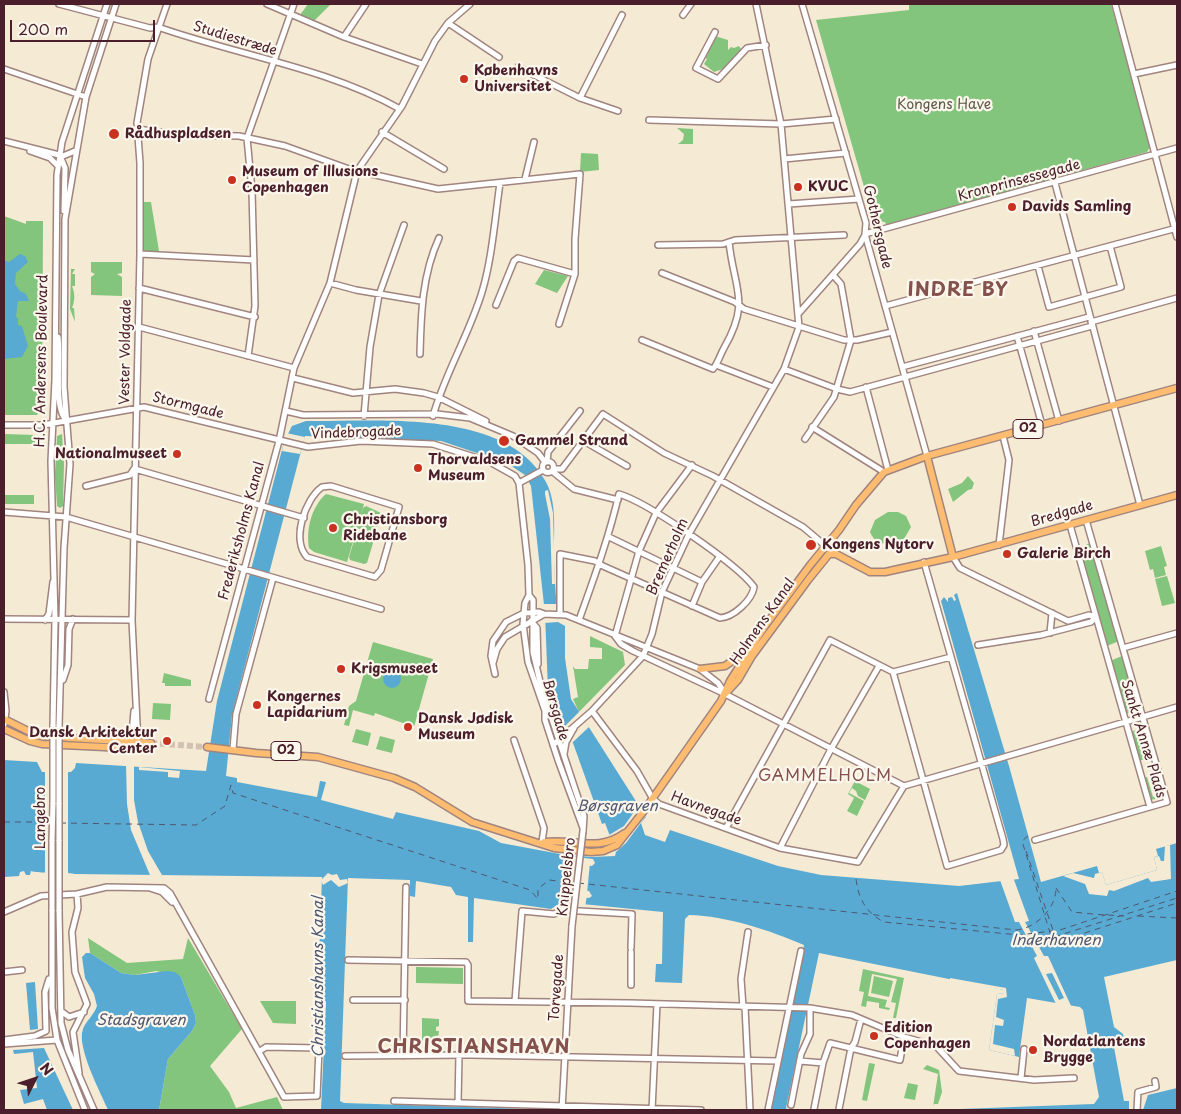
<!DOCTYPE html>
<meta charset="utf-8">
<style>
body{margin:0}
#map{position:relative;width:1181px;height:1114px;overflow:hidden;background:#f5ead3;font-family:"Playpen Sans",sans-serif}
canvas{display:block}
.frame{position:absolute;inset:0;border:5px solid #4a1f2b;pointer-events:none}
.north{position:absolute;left:10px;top:1054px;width:50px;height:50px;-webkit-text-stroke:4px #fbf7ec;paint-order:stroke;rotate:49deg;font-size:14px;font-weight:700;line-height:20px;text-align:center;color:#4a1f2b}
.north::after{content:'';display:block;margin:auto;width:18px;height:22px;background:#4a1f2b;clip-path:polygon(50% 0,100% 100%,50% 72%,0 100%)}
.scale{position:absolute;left:10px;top:20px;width:145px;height:22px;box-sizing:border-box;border:2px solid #4a1f2b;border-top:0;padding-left:6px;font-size:15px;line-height:18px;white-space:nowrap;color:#4a1f2b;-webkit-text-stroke:4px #fbf7ec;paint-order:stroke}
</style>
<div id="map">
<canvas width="1181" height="1114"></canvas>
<div class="frame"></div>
<div class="north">N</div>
<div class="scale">200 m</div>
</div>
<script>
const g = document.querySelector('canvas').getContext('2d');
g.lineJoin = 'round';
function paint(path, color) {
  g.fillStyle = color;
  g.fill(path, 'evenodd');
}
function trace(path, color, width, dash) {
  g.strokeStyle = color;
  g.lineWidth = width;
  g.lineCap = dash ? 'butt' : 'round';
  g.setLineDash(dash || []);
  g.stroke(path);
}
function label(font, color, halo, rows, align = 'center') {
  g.font = font + ' "Playpen Sans",sans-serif';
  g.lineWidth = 4.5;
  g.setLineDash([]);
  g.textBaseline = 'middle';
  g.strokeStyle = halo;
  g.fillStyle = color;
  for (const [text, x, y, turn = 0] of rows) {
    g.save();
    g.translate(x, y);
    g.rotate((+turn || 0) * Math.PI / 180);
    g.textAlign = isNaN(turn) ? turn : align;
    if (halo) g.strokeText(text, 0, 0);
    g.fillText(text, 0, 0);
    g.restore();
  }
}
paint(new Path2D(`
 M308,4H331L314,21L300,15Z
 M909,4H1111L1150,147L1147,152L892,224L886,225L885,222L877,221L876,217L873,218L816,20L909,10Z
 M715,36L728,40V50L731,47L734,48L739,46L741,49L723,69L714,72L704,64L707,59L705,58L708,54L706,52Z
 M677,128L693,129V144H678L683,140L684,134Z
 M581,153L598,154L599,170L580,172Z
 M144,202H151L159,251H144Z
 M4,216L26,224V221H43L42,413L39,412L37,415H4Z
 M91,262H122V273L117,274L122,277V296L91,295V277L95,274L91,272Z
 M71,269H75L72,274H75V286H72C75,293 75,301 72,308H74L75,322L70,309Z
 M544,270L568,276L557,293L535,284Z
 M4,434L35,435V444H4Z
 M62,434L64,464L63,506L60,508L57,506L55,474L57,436Z
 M968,476L974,483L972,489L968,490L953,502L948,489L962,483Z
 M326,494L364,504L347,562L314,552L309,548C306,530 311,507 326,494Z
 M4,495H34V504H4Z
 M366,506L381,513L376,532L373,534L357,528L363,508Z
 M888,512H898L906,516L911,527L904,539C892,546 876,547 870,532L875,520Z
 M357,536L371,540L373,543L367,563L364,564L350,560L349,557L355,537Z
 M1090,543L1119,641L1107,646L1078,548Z
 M1161,546L1167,566L1164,567L1166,575L1155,578L1153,569L1150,570L1145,551Z
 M1167,576L1175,603L1162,606L1155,579Z
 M590,636L623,652L625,665L579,712L573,699L578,697L573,666L575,669H588L589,659H602V648L590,647Z
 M373,642L433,659L414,727L375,713L374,716L353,710L349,726L344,725L349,706L356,701Z
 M1122,656L1138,710L1125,714L1110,661Z
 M164,673L191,680V686H165V683H162Z
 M153,703L171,704L170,720L152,719Z
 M1143,728L1151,757L1139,761L1130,732Z
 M356,729L371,733L368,746L352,742Z
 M380,736L395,740L392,753L376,749Z
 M1155,769L1162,795L1161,798L1150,800L1143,778L1147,777L1153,797L1159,796L1151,770Z
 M855,781L870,789L865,800L858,796L856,791L852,788L849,793L864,801L857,816L847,811L854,798L848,794Z
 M88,938L127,963L183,959L188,938L242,1029L210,1066L229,1092L236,1108L277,1097L283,1110H159L168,1059L192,1031L196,1023L195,1015L181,977L156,971L135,975L121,973L90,953Z
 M416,967L463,968V984L416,983Z
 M863,969L904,978L896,1018H893L896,1003L891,1002L897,979L872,974L868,996L887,1000L885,1007L890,1008L889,1010L879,1008V1003L867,1001L866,1007L861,1006L864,992L859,991Z
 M874,976L893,981L889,997L871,993Z
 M260,1001H296V1024L273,1023Z
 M422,1018L439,1019V1026L436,1027V1031H439L437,1045L422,1044Z
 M869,1063L875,1064L867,1101L862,1100Z
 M927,1065L939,1070L942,1092L938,1104H933V1107L938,1074L923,1069Z
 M908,1083L918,1085L915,1100L904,1098Z`), '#83c57d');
paint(new Path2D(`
 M20,254L25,256L28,262L16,273L15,284L20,291L26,294L29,301H18L16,317L18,318V325L22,326L28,346L22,357L4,359V260L9,262Z
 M306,421C378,422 506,408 546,482C558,504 553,537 554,561C555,582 556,602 558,622L565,626V658L571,699L646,817L641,823L645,835L665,842L670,830L778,866L821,875L959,886L1019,879L941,601L944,597L948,602V598L952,597L954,601L956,600L954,595L957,593L1009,766L1041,882L1097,866L1099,873L1102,872L1106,885L1157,870L1154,857L1158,856L1156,849L1177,843V960L1104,977L1114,1027L1123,1034L1124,1039L1113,1042L1124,1101H1129V1110H934L1094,1104L1099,1097L1083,1010L1080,1007L1027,998L1019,1057L1015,1056L989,1050L997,994L1004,993V990L819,953L786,1108L788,1110H771L804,945C769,930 727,916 689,915L685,919L682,983L655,982L656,964H662L663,912L562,902L551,909L474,898L473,942H468V897L456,895L451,887L416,881L415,897L410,896V880L348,878L340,1101L344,1103L560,1110H321L326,1002L320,992L319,959L322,877L75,874C62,871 39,874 31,871L30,875H26L24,871L20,872L19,876L4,877V760L37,762L42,772H71L75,768L76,763L206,771L217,701L284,442L292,426ZM305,436L441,441L507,463L525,475L531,486L545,614L548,690L561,727L573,743L602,824L605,823L616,852L615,856L591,857L560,854L501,843L479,831L396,812L393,819L321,800L326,782L320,781L317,797L237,782V778L226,776L232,715ZM567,856L593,859L595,863L592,866L567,863L565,859ZM565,888L589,891L592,896L589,898L563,895L562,893Z
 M383 679a9 9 0 1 1 18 0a9 9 0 1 1-18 0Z
 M86,953H90L121,973L135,975L167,971L175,972L181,977L195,1015L196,1023L192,1031L168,1059L159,1110H108C101,1093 76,1047 83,1029C86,1021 94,1015 97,1006L94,994L85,978L82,957Z
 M35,982L38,1029L30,1030L26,983Z
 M44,1048L73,1110H47L43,1099L24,1104L20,1090L37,1088L33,1052L14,1054L13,1050Z
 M1177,1088V1110H1143L1148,1095Z`), '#58aad3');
paint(new Path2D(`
 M286,433L305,437L300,454L282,451Z
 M548,490L553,513L555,584H552L550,519L545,494V491Z
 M543,604H557L558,622L544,623Z
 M580,711L589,727L572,743L562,729Z
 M126,765H134V800L138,822L148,851L162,875H150L131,830L127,804Z
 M139,767L180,771L179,778L168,777V772L139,770Z
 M45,770H68V874H45Z
 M639,805L646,816L626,843L616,852L609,835L624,826Z
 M1170,845L1171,879L1151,882L1148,878L1114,891L1109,890L1107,896L1089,894L1085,884L1063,876L1073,873L1094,878L1095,874L1102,872L1106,885L1157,870L1154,857L1159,856L1161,861H1164L1165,846Z
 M570,861L590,863L587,893L567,891Z
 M328,873L332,875L337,874L340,880L347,879L348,883L339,887L331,880L323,885L321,880Z
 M1013,877L1029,921L1025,922L1044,956H1048L1072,1008L1056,1004L1034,958L1037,956L1019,922H1015L1000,880ZM1052,973L1064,998L1059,1000L1046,974Z
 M567,893L587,895L585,908L566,906Z
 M950,978L1006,988L1007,997L998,999L996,1017L1004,1020L1003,1026L995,1025L993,1044L1014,1049L1015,1056L989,1050L997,994L1004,993V990L950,981Z`), '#f5ead3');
trace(new Path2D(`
 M4,822H51
 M60,823L196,825L225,806L231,785L233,793L530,890L538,899V889L549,880L574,883
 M1028,836L1022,841L1051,936L1060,941L1177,903
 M1026,851L1054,933L1057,936L1177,898
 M856,879C858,898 866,913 884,922L1019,935L1060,930L1177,891
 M578,883L1016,930C1036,928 1056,909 1056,888
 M1056,888L1072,912L1104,915
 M1108,915L1124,916
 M1138,916L1177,918`), '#50576e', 1, [6, 5]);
trace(new Path2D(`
 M151,743L207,747`), '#d3c1b1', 6, [6, 3]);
const minor = new Path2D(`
 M59,4L150,28L158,27C237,55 327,68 400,109
 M267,4L344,37L422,64
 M802,4L866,223L865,234L927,456
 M1115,4L1177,237
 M683,15L691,4
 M448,23L499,57
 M715,32L696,68L718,79L747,48L766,45
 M344,37L366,4
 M518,67L580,98L618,111
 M4,69L86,97
 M1134,74L1177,65
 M580,98L622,15
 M649,120L781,124L836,119
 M138,129L180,135L239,136L285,146L349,169L438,189L580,174L575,239V274L559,324
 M382,132L444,169
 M4,141L63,156L75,151
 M30,151L50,158L58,166
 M60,156L65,168L64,211
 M784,159L846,153
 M525,179L534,142
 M1055,183L1140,505
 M789,204L859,199
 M865,234L1177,148
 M658,245L723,244L735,240L844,235
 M140,254L254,260
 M1038,266L1049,307L1121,287L1110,246
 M662,273L735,302L744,309L844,340H857L892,332
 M330,283L356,290L421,301
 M139,288L255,317
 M496,305L514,261L518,258L575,274
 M885,306L1177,228
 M798,314L860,244L865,235
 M1091,322L1177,298
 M139,327L294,368
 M1034,331L1059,421
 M1017,336L1042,425
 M58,337C61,354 53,413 67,420
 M642,340L713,369C718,363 720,355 724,348C751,301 734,290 729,242
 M420,354C421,314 422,275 439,238
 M248,356L255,306L252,191L247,138L294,4
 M716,365L773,387
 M902,367L1089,317
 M784,369L837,389L850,392L1092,326
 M293,378L353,393L395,389L424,393L438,397L486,421
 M866,387L888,470
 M286,411L303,415L437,414L470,418L513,436L538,453L545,462
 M364,416L370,347L379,295L404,225
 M433,416C445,373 469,335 482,292C492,259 495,218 500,183
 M4,425H43L144,407L308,447L361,441L433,444L490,462L515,476L519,483L528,565L529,595L533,600V652L541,686L584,816L583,831
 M812,427L884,472
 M805,439L834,397L851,340L841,284L833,275
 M584,441L627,466
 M542.5 467a5.5 5.5 0 1 1 11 0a5.5 5.5 0 1 1-11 0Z
 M547,462L548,452L580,411
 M135,469L304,518
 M553,469H562L603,414L664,453L713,476L803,527L834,553
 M552,471L574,489L618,500
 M519,483L543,470
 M86,486L130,475L134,469
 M331,486L399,507L381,570L375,577L307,557C291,540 305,499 322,487Z
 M4,512L66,517L381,609
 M1070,525L1150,807
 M609,537L702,582
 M999,545L1009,460L1003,436
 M953,557L960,568L974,575L1068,621L1089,615L1096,617
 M529,595L525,603L523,624L528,662L545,711V720L558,760L583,828
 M692,606L702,582L720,556
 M560,614V554L595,561L603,566L720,618C734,617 752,600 754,587C737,564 647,502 619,494C609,537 594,578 579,620
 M4,619L132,620
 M45,620L49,614L53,582
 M531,621L537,628L538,664
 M1050,633L1052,613
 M615,636L621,644L633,651L725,694L904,786L1177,707
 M615,636L639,551L656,513L692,465
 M978,645L1041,635L1091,622L1096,617
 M1123,648L1177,633
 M493,663L497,649L505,637L544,614
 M893,672L947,866L1001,850L1004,845L1003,839L924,562
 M495,674L491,656L493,641L506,622L524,613L539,612L544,614L566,615L700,669L718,683L725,693
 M63,680L68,665L69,629L73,619
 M4,692L6,711L4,725
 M209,699L279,441L294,368L330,283L357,171L402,106L435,41L448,23L470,4
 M592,711L637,771L653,799L659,804L780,848L858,862L904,786
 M53,726L55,620L51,461L55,380L57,175L62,142L107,4
 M59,726L64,548L70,464L64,387L65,219L86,97L116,4
 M514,740L544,828L542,842
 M138,744L132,620L140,254V163L137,123L148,59L167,4
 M131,745L134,711
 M553,745L592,711L643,656L652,634L662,592L689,534L784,369L799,327L781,124L756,4
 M233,749L236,714L273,578
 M564,754L566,742L574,728
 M726,828L830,640L893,672L951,657
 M1035,840L1167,802L1086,520
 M52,841L53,803
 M59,841V803
 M780,848L831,749L879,666
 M150,888L162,892L172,902
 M77,894L78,908L72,932L75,972L87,1004L73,1032L79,1073
 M52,910V1008L57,1040L85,1110
 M59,910L61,1023L68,1050L94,1110
 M4,912L41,896L77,894L107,887L164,888L170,893L284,1097L317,1096L319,1048L266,1047L260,1051
 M348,960L466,962L468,965V1001L630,1003L810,1008L852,1015L904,1037L936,1046L959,1071L1034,1080L1074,1078
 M4,972L22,970
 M631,985V952
 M353,1000H405
 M515,1001L522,911L554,914L562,910L632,914L631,948
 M743,1007L741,979L748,932
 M745,1007L750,1110
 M61,1011L69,1017L84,1012
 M4,1040L35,1036L46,1031L45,992L49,979
 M4,1044L57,1040
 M472,1055L778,1061
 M345,1056L470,1055
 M403,1056L406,887
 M800,1061L823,1063
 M1021,1078L1024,1049
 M394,1101L701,1110
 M458,1103L459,1055
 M791,1105L801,1054L810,1034V1008
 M814,1109L823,1063L830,1043L900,1060L904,1037
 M839,1109L851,1048L855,1042L861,1019
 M562,1110L572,926
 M652,1110L657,1004
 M768,1110L801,951
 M1137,1110L1138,1092L1156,1087L1155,1081`);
const major = new Path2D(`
 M927,456L953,557
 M700,669L725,666L745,652
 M726,693L738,680L752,656L808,580L829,554H836L870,572H885L953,557L1177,495
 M4,719L38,736L151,743
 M4,729L30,741L42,744L125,748L150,747
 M207,747L256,753L318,757L394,778L415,787L472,822L554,848L591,852L603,851L617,845L628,831
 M643,812L721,701L730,681L765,626L811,564L839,530L856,505L884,472L927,456L1177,388
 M544,842C575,838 597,853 625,833`);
trace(minor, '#a0847f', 8);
trace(major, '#a0847f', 9);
trace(minor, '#fff', 5);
trace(major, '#febc70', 6);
const minorBridge = new Path2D(`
 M59,726V803
 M53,803V726
 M59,841V910
 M52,910V841
 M572,926L583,831`);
const majorBridge = new Path2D(`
 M628,831L643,812`);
trace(minorBridge, '#a0847f', 8, []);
trace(majorBridge, '#a0847f', 9, []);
trace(minorBridge, '#fff', 5);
trace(majorBridge, '#febc70', 6);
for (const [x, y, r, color] of [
 [464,79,5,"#c8321e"],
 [114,134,6,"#c8321e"],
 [232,180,5,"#c8321e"],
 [798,187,5,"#c8321e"],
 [1012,207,5,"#c8321e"],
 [504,441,6,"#c8321e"],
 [177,454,5,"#c8321e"],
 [418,468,5,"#c8321e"],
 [333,528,5,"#c8321e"],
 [811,545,6,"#c8321e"],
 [1007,554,5,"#c8321e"],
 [341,669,5,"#c8321e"],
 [257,705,5,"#c8321e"],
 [408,727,5,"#c8321e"],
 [167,741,5,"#c8321e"],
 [874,1036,5,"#c8321e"],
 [1033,1050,5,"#c8321e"]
]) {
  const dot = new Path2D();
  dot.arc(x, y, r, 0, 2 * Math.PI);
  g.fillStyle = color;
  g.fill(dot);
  trace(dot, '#fbf7ec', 2);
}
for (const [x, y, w] of [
 [1028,429,30],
 [286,751,30]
]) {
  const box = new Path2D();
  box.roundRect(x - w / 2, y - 9.5, w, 19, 4);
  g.fillStyle = '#fbf7ec';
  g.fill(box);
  trace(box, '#4a1f2b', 1);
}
label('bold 12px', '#4a1f2b', null, [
 ["O2",1028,429],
 ["O2",286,751]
]);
label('14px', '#4a1f2b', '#fbf7ec', [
 ["Studiestræde",235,39,17],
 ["Kronprinsessegade",1019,181,-15],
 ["Gothersgade",877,227,77],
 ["Vester Voldgade",126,352,-89],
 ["H.C. Andersens Boulevard",42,361,-89],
 ["Stormgade",188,406,14],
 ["Vindebrogade",356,433,-2],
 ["Bredgade",1062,514,-16],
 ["Frederiksholms Kanal",242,531,-75],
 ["Bremerholm",668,557,-66],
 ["Holmens Kanal",763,622,-55],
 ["Børsgade",555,710,74],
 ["Sankt Annæ Plads",1143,739,73],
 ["Havnegade",706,809,20],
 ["Langebro",41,818,-90],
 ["Knippelsbro",567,877,-84],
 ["Torvegade",557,988,-86]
]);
label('bold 14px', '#4a1f2b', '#fbf7ec', [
 ["Københavns",474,71],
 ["Universitet",474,87],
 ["Rådhuspladsen",125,134],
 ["Museum of Illusions",242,172],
 ["Copenhagen",242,188],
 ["KVUC",808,187],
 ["Davids Samling",1022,207],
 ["Gammel Strand",515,441],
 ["Nationalmuseet",167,454,"right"],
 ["Thorvaldsens",428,460],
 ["Museum",428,476],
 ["Christiansborg",343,520],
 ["Ridebane",343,536],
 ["Kongens Nytorv",822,545],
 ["Galerie Birch",1017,554],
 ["Krigsmuseet",351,669],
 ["Kongernes",267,697],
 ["Lapidarium",267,713],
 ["Dansk Jødisk",418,719],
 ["Museum",418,735],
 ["Dansk Arkitektur",157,733,"right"],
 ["Center",157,749,"right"],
 ["Edition",884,1028],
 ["Copenhagen",884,1044],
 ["Nordatlantens",1043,1042],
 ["Brygge",1043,1058]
], 'left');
label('14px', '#5e5948', '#fbf7ec', [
 ["Kongens Have",944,105]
]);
label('italic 15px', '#50576e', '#fbf7ec', [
 ["Børsgraven",617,807],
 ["Inderhavnen",1056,941],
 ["Christianshavns Kanal",319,977,-90],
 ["Stadsgraven",141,1021]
]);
g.letterSpacing = '1px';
label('16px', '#85514c', '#fbf7ec', [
 ["GAMMELHOLM",825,777]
]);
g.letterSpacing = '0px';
g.letterSpacing = '1px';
label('bold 19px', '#85514c', '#fbf7ec', [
 ["INDRE BY",958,291],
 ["CHRISTIANSHAVN",474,1048]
]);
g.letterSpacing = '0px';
</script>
